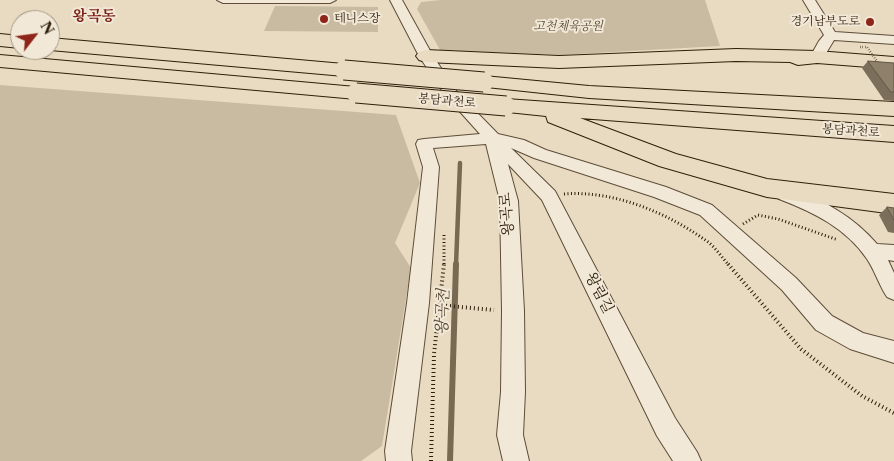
<!DOCTYPE html>
<meta charset="utf-8">
<style>
body{margin:0}
#map{position:relative;width:894px;height:461px;overflow:hidden;background:#e9dbc1;font-family:"Libre Caslon Text",serif}
canvas{display:block}
.north{position:absolute;left:10px;top:10px;width:50px;height:50px;box-sizing:border-box;background:#f1e8d7;border:1px solid #a39785;border-radius:50%;rotate:60deg;font-size:14px;font-weight:700;line-height:20px;text-align:center;color:#2e1e0a}
.north::after{content:'';display:block;margin:auto;width:18px;height:22px;background:#8f2418;clip-path:polygon(50% 0,100% 100%,50% 72%,0 100%)}
</style>
<div id="map">
<canvas width="894" height="461"></canvas>
<div class="north">N</div>
</div>
<script>
const g = document.querySelector('canvas').getContext('2d');
g.lineJoin = 'round';
function paint(path, color) {
  g.fillStyle = color;
  g.fill(path, 'evenodd');
}
function trace(path, color, width, dash) {
  g.strokeStyle = color;
  g.lineWidth = width;
  g.lineCap = dash ? 'butt' : 'round';
  g.setLineDash(dash || []);
  g.stroke(path);
}
function label(font, color, halo, rows, align = 'center') {
  g.font = font + ' "Libre Caslon Text","Noto Serif KR",serif';
  g.lineWidth = 4;
  g.setLineDash([]);
  g.textBaseline = 'middle';
  g.strokeStyle = halo;
  g.fillStyle = color;
  for (const [text, x, y, turn = 0] of rows) {
    g.save();
    g.translate(x, y);
    g.rotate((+turn || 0) * Math.PI / 180);
    g.textAlign = isNaN(turn) ? turn : align;
    if (halo) g.strokeText(text, 0, 0);
    g.fillText(text, 0, 0);
    g.restore();
  }
}
paint(new Path2D(`
 M441,0H705L720,46L560,55L440,50L417,9L421,2Z
 M275,6L378,7V32L264,31Z
 M0,85L396,115L420,183L395,243L411,268L382,446L361,461H0Z`), '#c9bba2');
trace(new Path2D(`
 M456,265L460,163`), '#786953', 4.5);
trace(new Path2D(`
 M450,461L456,264`), '#786953', 6);
const minor = new Path2D(`
 M217,0H336L330,3H223Z
 M390,0H402L433,56L457,92L498,134L524,140L546,150L666,187L712,205L796,278L832,316L863,333L894,341V363L850,349L816,330L782,290L700,215L654,197L534,158L511,148L555,191L675,418L697,452L701,461H673L657,436L542,200L508,164L518,201L524,311L525,392L523,435L529,461H503L497,435L501,392L502,311L500,201L486,144L433,148L439,167L429,303L411,451L412,461H386L385,451L407,303L423,167L416,144L418,140L424,139L480,134L445,95L419,56Z
 M803,0H815L835,32L894,36V44L834,40L822,60H812L810,57L819,41L824,35Z
 M785,188C821,198 852,215 877,244L894,245V261L888,260L894,273V300L887,297C879,285 875,271 867,259C846,228 813,212 779,199L776,194L779,189Z`);
const highway = new Path2D(`
 M0,34L20,36V48L0,46Z
 M50,38L344,64L351,66L354,70L351,74L344,76L50,50Z
 M736,49L817,51L894,57V69L817,63L798,65L790,62L736,61L559,68L426,62L419,60L416,56L419,52L426,50L559,56Z
 M0,55L356,87L363,89L367,93L363,97L356,99L0,67Z
 M484,76L589,86L894,102V116L589,98L477,86L474,82L477,78Z
 M506,99L894,126V142L580,118L676,154L767,179L894,194V214L767,197L659,166L548,122L546,116L498,111L495,106L498,101Z`);
trace(minor, '#5d4d38', 2);
trace(highway, '#2e1e0a', 2);
trace(new Path2D(`
 M564,194C614,190 668,213 708,242C716,248 722,258 729,265
 M743,224L758,215L778,219L838,240
 M444,235V265`), '#2e1e0a', 3, [1, 2.5]);
trace(new Path2D(`
 M728,264L801,349L862,396L894,413
 M438,305L494,310
 M431,461L434,354L444,264`), '#2e1e0a', 4, [1, 3]);
paint(minor, '#f1e8d7');
paint(highway, '#e9dbc1');
const highwayBridge = new Path2D(`
 M344,70L484,82
 M356,93L506,106`);
trace(highwayBridge, '#2e1e0a', 21, []);
trace(new Path2D(`
 M860,47H867L878,63`), '#2e1e0a', 2.5, [0.5, 2]);
trace(highwayBridge, '#e9dbc1', 19);
paint(new Path2D(`
 M868,61L894,63V101L884,100L862,68Z
 M887,207L894,208V233L888,232L879,215Z`), '#7b6e5a');
const building = new Path2D(`
 M868,61L894,63V92H891Z
 M887,207L894,208V220Z`);
paint(building, '#8f8069');
trace(building, '#645a4a', 1);
for (const [x, y, r, color] of [
 [324,19,5,"#8f2418"],
 [870,22,5,"#8f2418"]
]) {
  const dot = new Path2D();
  dot.arc(x, y, r, 0, 2 * Math.PI);
  g.fillStyle = color;
  g.fill(dot);
  trace(dot, '#f1e8d7', 2);
}
label('12px', '#2e1e0a', '#f1e8d7', [
 ["테니스장",334,19],
 ["경기남부도로",860,22,"right"]
], 'left');
label('italic 12px', '#5c4d38', '#f1e8d7', [
 ["고천체육공원",568,27]
]);
label('12px', '#2e1e0a', '#f1e8d7', [
 ["봉담과천로",447,101,5],
 ["봉담과천로",851,131,4]
]);
label('bold 15px', '#7a1f14', '#f1e8d7', [
 ["왕곡동",94,17]
]);
label('15px', '#2e1e0a', '#f1e8d7', [
 ["왕곡로",507,214,-95],
 ["왕림길",599,293,63]
]);
label('italic 16px', '#594a34', '#f1e8d7', [
 ["왕곡천",443,312,-88]
]);
</script>
